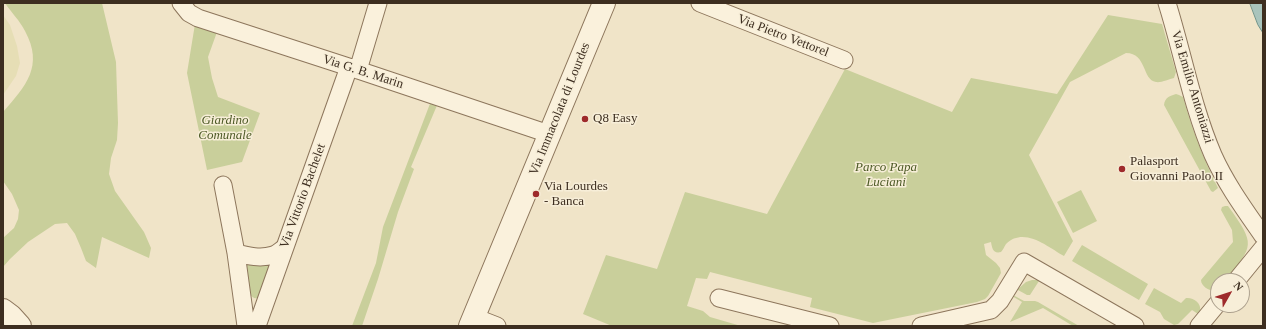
<!DOCTYPE html>
<style>
body{margin:0}
#map{position:relative;width:1266px;height:329px;overflow:hidden;background:#f0e4c8;font-family:"Times New Roman",serif}
canvas{display:block}
.frame{position:absolute;inset:0;border:4px solid #3d2e20;pointer-events:none}
.north{position:absolute;left:1210px;top:273px;width:40px;height:40px;box-sizing:border-box;background:#f7eed8;border:1px solid #ada18e;border-radius:50%;rotate:51deg;font-size:11px;font-weight:700;line-height:16px;text-align:center;color:#3d2e20}
.north::after{content:'';display:block;margin:auto;width:14px;height:18px;background:#9e2a2b;clip-path:polygon(50% 0,100% 100%,50% 72%,0 100%)}
</style>
<div id="map">
<canvas width="1266" height="329"></canvas>
<div class="frame"></div>
<div class="north">N</div>
</div>
<script>
const g = document.querySelector('canvas').getContext('2d');
g.lineJoin = 'round';
function paint(path, color) {
  g.fillStyle = color;
  g.fill(path, 'evenodd');
}
function trace(path, color, width, dash) {
  g.strokeStyle = color;
  g.lineWidth = width;
  g.lineCap = dash ? 'butt' : 'round';
  g.setLineDash(dash || []);
  g.stroke(path);
}
function label(font, color, halo, rows, align = 'center') {
  g.font = font + ' "Times New Roman",serif';
  g.lineWidth = 3;
  g.setLineDash([]);
  g.textBaseline = 'middle';
  g.strokeStyle = halo;
  g.fillStyle = color;
  for (const [text, x, y, turn = 0] of rows) {
    g.save();
    g.translate(x, y);
    g.rotate((+turn || 0) * Math.PI / 180);
    g.textAlign = isNaN(turn) ? turn : align;
    if (halo) g.strokeText(text, 0, 0);
    g.fillText(text, 0, 0);
    g.restore();
  }
}
paint(new Path2D(`
 M3,15L10,25L17,46L20,63L16,76L3,95Z`), '#e6deb5');
paint(new Path2D(`
 M5,3H102L116,62L118,123L117,140L111,158L109,174L115,191L144,232L151,248L149,258L102,237L96,268L86,261L81,248L75,234L67,223L55,224L28,242L10,259L3,267V238L14,228L18,219L19,210L12,194L3,181V112C26,86 44,66 25,31C20,21 11,12 5,3Z
 M1108,15L1162,24L1176,72L1174,78C1169,79 1161,83 1156,82C1142,80 1147,53 1126,53L1070,82L1029,155L1073,241L1064,256C1048,247 1024,226 1006,244C1004,247 1003,250 1001,252C993,254 992,248 991,242L984,244L986,255L996,263L1000,268L1001,273L988,296L985,299L977,302L873,323L810,307L812,298L710,272L707,279L696,278L687,306L703,311L710,317L741,326H612L583,314L606,255L657,269L685,192L767,214L845,69L952,112L971,78L1057,94Z
 M195,24L217,32L208,57L212,78L218,97L260,113L242,162L207,170L187,73Z
 M1176,94L1179,95L1183,97C1192,129 1203,158 1218,188L1213,192L1211,191L1164,105C1165,97 1170,96 1176,94Z
 M431,101L438,103L411,167L414,169L398,212L378,279L362,326H352L376,263L383,227Z
 M1081,190L1097,221L1073,233L1057,202Z
 M1225,206H1228C1256,245 1254,245 1225,281H1218V289L1214,291C1208,290 1201,286 1201,280L1233,242L1232,230L1221,210L1222,207Z
 M1082,245L1148,284L1139,300L1072,261Z
 M246,263L271,264L258,298C254,299 252,297 250,294L245,264Z
 M1032,280H1037L1039,281L1030,295H1027L1018,290V289L1026,282Z
 M1154,288L1181,303L1186,298C1193,297 1202,303 1200,311L1198,314L1192,310L1178,324L1174,325L1164,319L1160,312L1145,304Z
 M1013,295L1024,301H1035L1038,302L1079,326H1073L1043,308L1010,322L1022,302L1012,296Z`), '#c9cf9b');
const water = new Path2D(`
 M1250,3H1263V33L1258,25Z`);
paint(water, '#a9c4bc');
trace(water, '#6f938a', 1);
const minor = new Path2D(`
 M181,3L189,13L198,18L358,70L549,134
 M700,3L844,60
 M1167,3C1183,54 1192,106 1213,155C1226,184 1245,210 1263,236
 M358,70L378,3
 M223,185L236,253L246,326
 M236,253C248,256 261,259 273,255C277,254 281,250 284,248
 M1236,281L1263,248
 M719,298L830,326
 M474,317L497,326
 M257,326L349,67
 M921,326L991,310L1000,301L1024,262L1135,326
 M1199,326L1218,303`);
const tertiary = new Path2D(`
 M3,310L11,316L20,326
 M470,326L604,3`);
trace(minor, '#8d765c', 19);
trace(tertiary, '#8d765c', 24);
trace(minor, '#faf1dc', 17);
trace(tertiary, '#faf1dc', 22);
for (const [x, y, r, color] of [
 [585,119,4,"#9e2a2b"],
 [1122,169,4,"#9e2a2b"],
 [536,194,4,"#9e2a2b"]
]) {
  const dot = new Path2D();
  dot.arc(x, y, r, 0, 2 * Math.PI);
  g.fillStyle = color;
  g.fill(dot);
  trace(dot, '#f7eed8', 1.5);
}
label('13px', '#3d2e20', '#f7eed8', [
 ["Via Pietro Vettorel",783,36,21],
 ["Via G. B. Marin",363,72,18],
 ["Via Emilio Antoniazzi",1192,87,73],
 ["Via Immacolata di Lourdes",560,109,-68],
 ["Via Vittorio Bachelet",303,196,-70]
]);
label('13px', '#3d2e20', '#f7eed8', [
 ["Q8 Easy",593,119],
 ["Palasport",1130,162],
 ["Giovanni Paolo II",1130,177],
 ["Via Lourdes",544,187],
 ["- Banca",544,202]
], 'left');
label('italic 13px', '#4d5a26', '#f7eed8', [
 ["Giardino",225,121],
 ["Comunale",225,136],
 ["Parco Papa",886,168],
 ["Luciani",886,183]
]);
</script>
